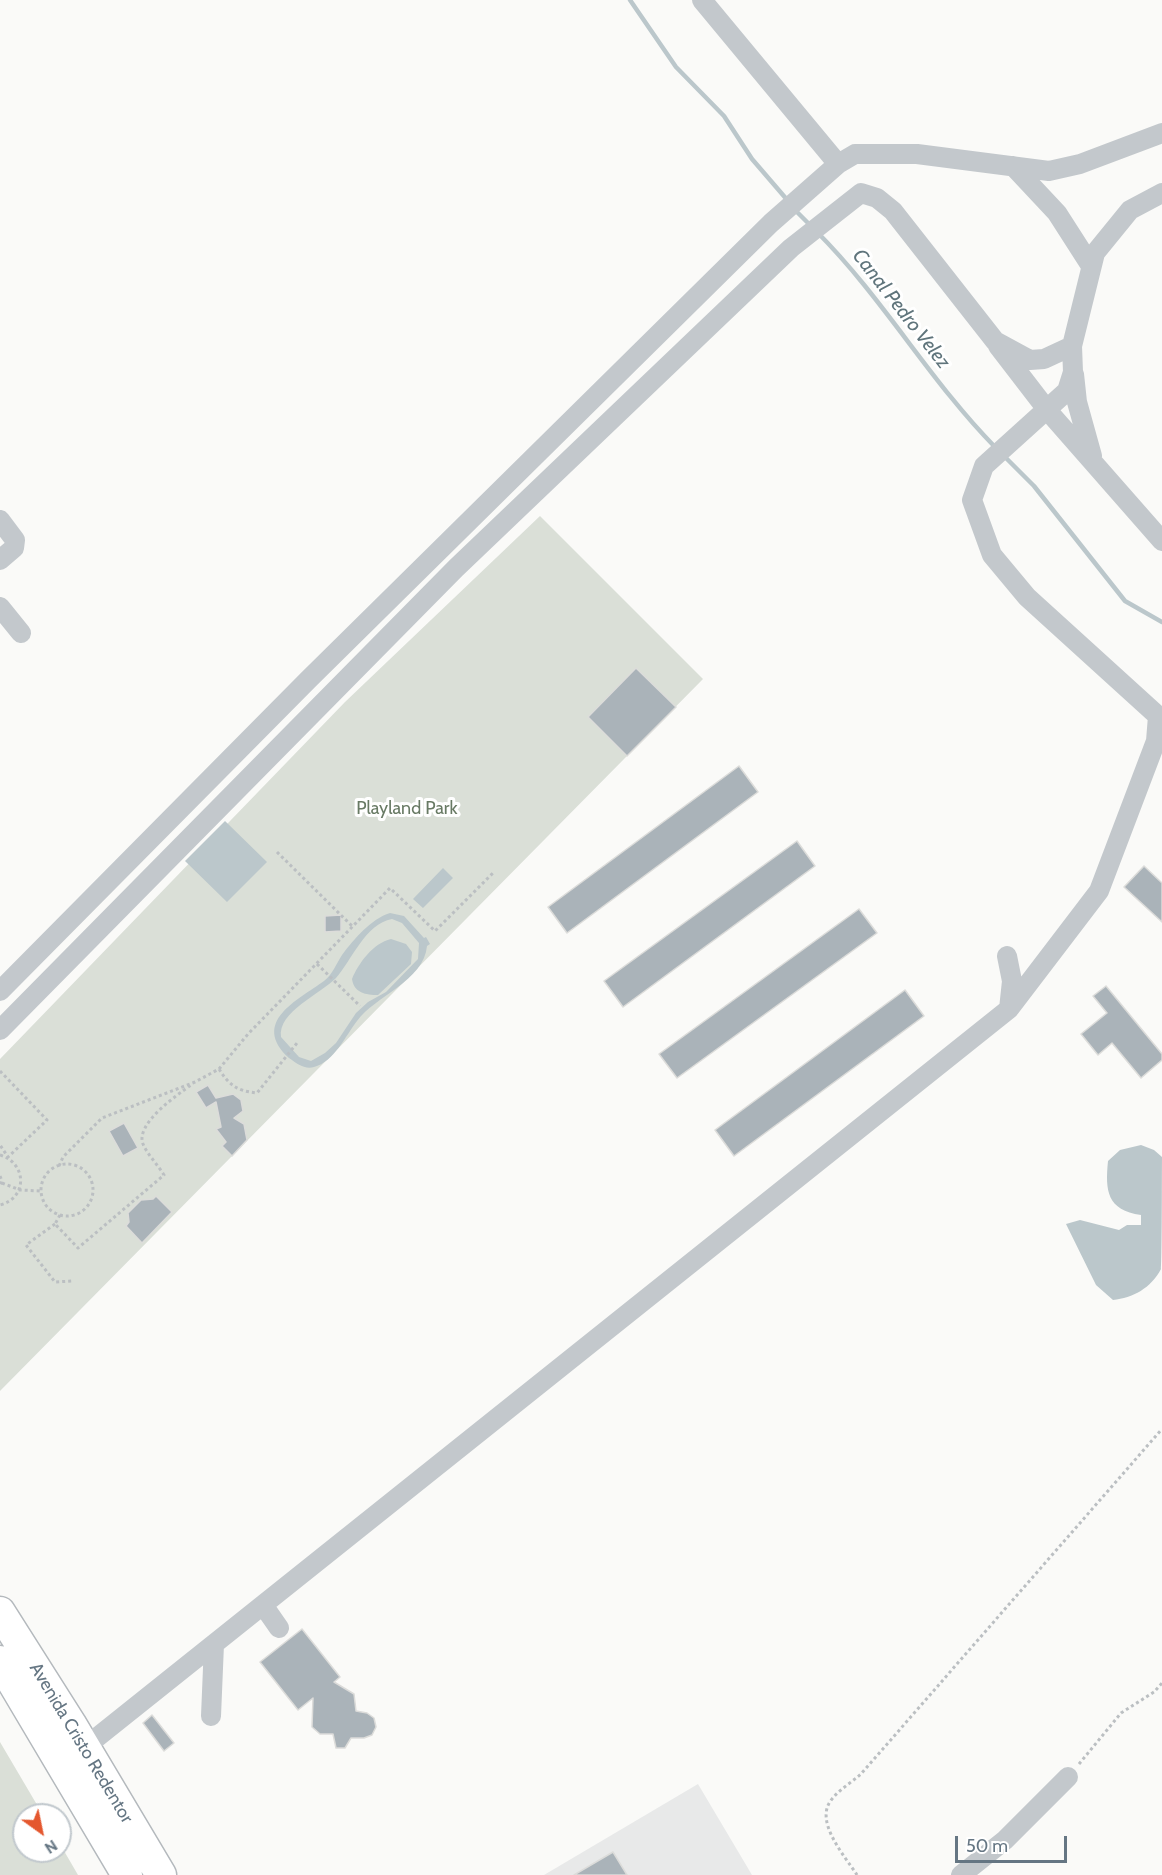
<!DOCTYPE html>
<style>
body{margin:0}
#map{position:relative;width:1162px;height:1875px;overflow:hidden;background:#fafaf8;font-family:Cabin,sans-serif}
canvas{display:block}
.north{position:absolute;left:12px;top:1803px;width:60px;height:60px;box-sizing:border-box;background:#fff;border:2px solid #c1c8cd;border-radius:50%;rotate:147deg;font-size:16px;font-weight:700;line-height:24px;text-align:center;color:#657683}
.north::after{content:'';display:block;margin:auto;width:21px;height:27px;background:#e4572e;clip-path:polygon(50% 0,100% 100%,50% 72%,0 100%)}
.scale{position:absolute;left:955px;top:1836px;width:112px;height:27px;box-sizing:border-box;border:3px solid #657683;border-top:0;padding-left:8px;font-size:18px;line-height:21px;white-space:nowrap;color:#657683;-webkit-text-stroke:4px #fff;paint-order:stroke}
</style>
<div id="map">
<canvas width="1162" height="1875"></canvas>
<div class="north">N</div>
<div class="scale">50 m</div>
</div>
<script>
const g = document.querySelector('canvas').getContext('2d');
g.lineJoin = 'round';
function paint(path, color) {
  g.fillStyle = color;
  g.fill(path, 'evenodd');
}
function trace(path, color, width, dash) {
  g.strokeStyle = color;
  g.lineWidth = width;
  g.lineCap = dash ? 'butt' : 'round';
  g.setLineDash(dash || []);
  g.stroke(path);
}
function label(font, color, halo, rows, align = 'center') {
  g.font = font + ' Cabin,sans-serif';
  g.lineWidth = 6;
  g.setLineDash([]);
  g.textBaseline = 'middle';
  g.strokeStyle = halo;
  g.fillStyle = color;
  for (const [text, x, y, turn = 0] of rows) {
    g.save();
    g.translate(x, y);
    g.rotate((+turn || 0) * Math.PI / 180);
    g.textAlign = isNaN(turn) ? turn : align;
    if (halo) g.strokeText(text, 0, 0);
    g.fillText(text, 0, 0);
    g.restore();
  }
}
paint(new Path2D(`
 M698,1784L752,1875H544Z`), '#e8e9e9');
paint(new Path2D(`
 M540,516L703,679L0,1391V1059L345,702Z
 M0,1742L43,1815H24V1851H60V1844L78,1875H0Z`), '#dadfd7');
paint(new Path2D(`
 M225,821L267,862L227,902L185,861Z
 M443,868L453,878L423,908L413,899Z
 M390,913L404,916L424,938L426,937L430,944L427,946C424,981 375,996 357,1021C346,1035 334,1062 314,1067C305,1070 296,1063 289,1058C250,1022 298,1000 324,981C333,974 336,964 342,955C354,939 371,919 390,913ZM392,919L402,923L419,943L418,959L386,992L368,1002L356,1013L336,1043L325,1053L311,1061L299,1057L281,1037C277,1012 322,993 336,978C352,960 365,924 392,919Z
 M391,939L406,944L412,952L411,964L378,995C366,995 354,993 352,979C358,964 373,943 391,939Z
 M1141,1145L1154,1150L1162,1157C1162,1172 1162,1262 1161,1269C1151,1288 1133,1298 1113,1300L1096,1285L1066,1224L1080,1220L1119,1230L1127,1225H1141V1215C1107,1210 1105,1191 1108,1161L1120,1150Z`), '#bbc7cb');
trace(new Path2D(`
 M630,0L676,67L724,116L752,159L789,202
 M794,209L811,226
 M817,232C883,298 930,381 995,447
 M1003,455L1034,486L1125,601L1162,622`), '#bbc7cb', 4.5);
const building = new Path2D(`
 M636,668L676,707L627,756L588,717Z
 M739,766L758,792L567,933L548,907Z
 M797,841L815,866L623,1007L604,981Z
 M1144,866L1162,883V922L1124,887Z
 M859,909L877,933L677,1078L659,1054Z
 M341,915V931L325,932V916Z
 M1106,986L1162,1054V1060L1141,1078L1112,1043L1098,1055L1081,1034L1107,1013L1093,996Z
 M905,990L924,1016L734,1156L715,1130Z
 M208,1085L216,1098L233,1094L241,1100L243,1111L234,1118L244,1124L247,1140L232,1156L222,1146L226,1142L216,1129L221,1127L216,1102L206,1108L196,1092Z
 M124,1123L138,1148L123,1156L109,1131Z
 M156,1196L172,1212L142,1243L126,1226L129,1222L128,1213L141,1200L153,1199Z
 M302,1629L340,1677L334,1682L354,1694L356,1711L367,1713L374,1718L376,1727L372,1735L364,1738H351L345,1748H336L333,1734H320L312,1727L313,1698L298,1710L260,1662Z
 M152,1715L174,1743L164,1751L143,1723Z
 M613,1852L627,1875H574Z`);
paint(building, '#aab3b9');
trace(building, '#dcdcda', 1.5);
const highway = new Path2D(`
 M0,1612L71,1724L161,1875
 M0,1661L127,1875`);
trace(highway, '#b4b9bd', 33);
trace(new Path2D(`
 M277,852L353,927
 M317,964L360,1006
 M219,1069C229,1085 237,1091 257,1093L297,1043
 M0,1071L47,1120L8,1157L0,1145
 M0,1155C27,1163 28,1198 0,1205
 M41 1190a26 26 0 1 1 52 0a26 26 0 1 1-52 0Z
 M59,1166L63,1157L102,1118L195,1082L219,1069L248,1034L390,888L435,931L494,872
 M0,1176L2,1181L0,1186
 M2,1183L20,1190L41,1191
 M60,1215L55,1224L78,1248L164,1175C158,1165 147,1154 143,1144C135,1124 177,1095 191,1085
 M55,1224L26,1245L55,1282L72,1281
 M1079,1764L1121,1713L1154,1692L1162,1683
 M857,1875C845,1856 813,1821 832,1799C840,1789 852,1782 861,1774L1162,1429`), '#bbbfc2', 3, [3, 3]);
trace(new Path2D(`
 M702,0L838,164
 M1013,166L1057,213L1091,266
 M998,346L1048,411L1162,541
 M1074,374L1077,402L1092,456
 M0,520L15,540L14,548L0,560
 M0,607L21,633
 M1007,956L1012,981L1009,1009
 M0,991L309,679L771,223L838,164L855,154H917L1049,171L1080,164L1162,133
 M0,1030L456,568L791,248L861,193L877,198L893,211L995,341L1030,360L1044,359L1072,346L1095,253L1130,210L1162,193
 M263,1605L279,1628
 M211,1716L214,1644
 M85,1747L1009,1009L1099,891L1156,741L1158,716L1027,597L992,555L972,500L984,466L1067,391L1073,372L1072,346
 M961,1875L1005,1840L1068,1777`), '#c3c8cc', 20);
trace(highway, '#fff', 30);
label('18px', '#687a64', '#fff', [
 ["Playland Park",407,809]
]);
label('18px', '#657683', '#fff', [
 ["Avenida Cristo Redentor",81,1743,59]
]);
label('italic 20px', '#60757c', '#fff', [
 ["Canal Pedro Velez",901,309,52]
]);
</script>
